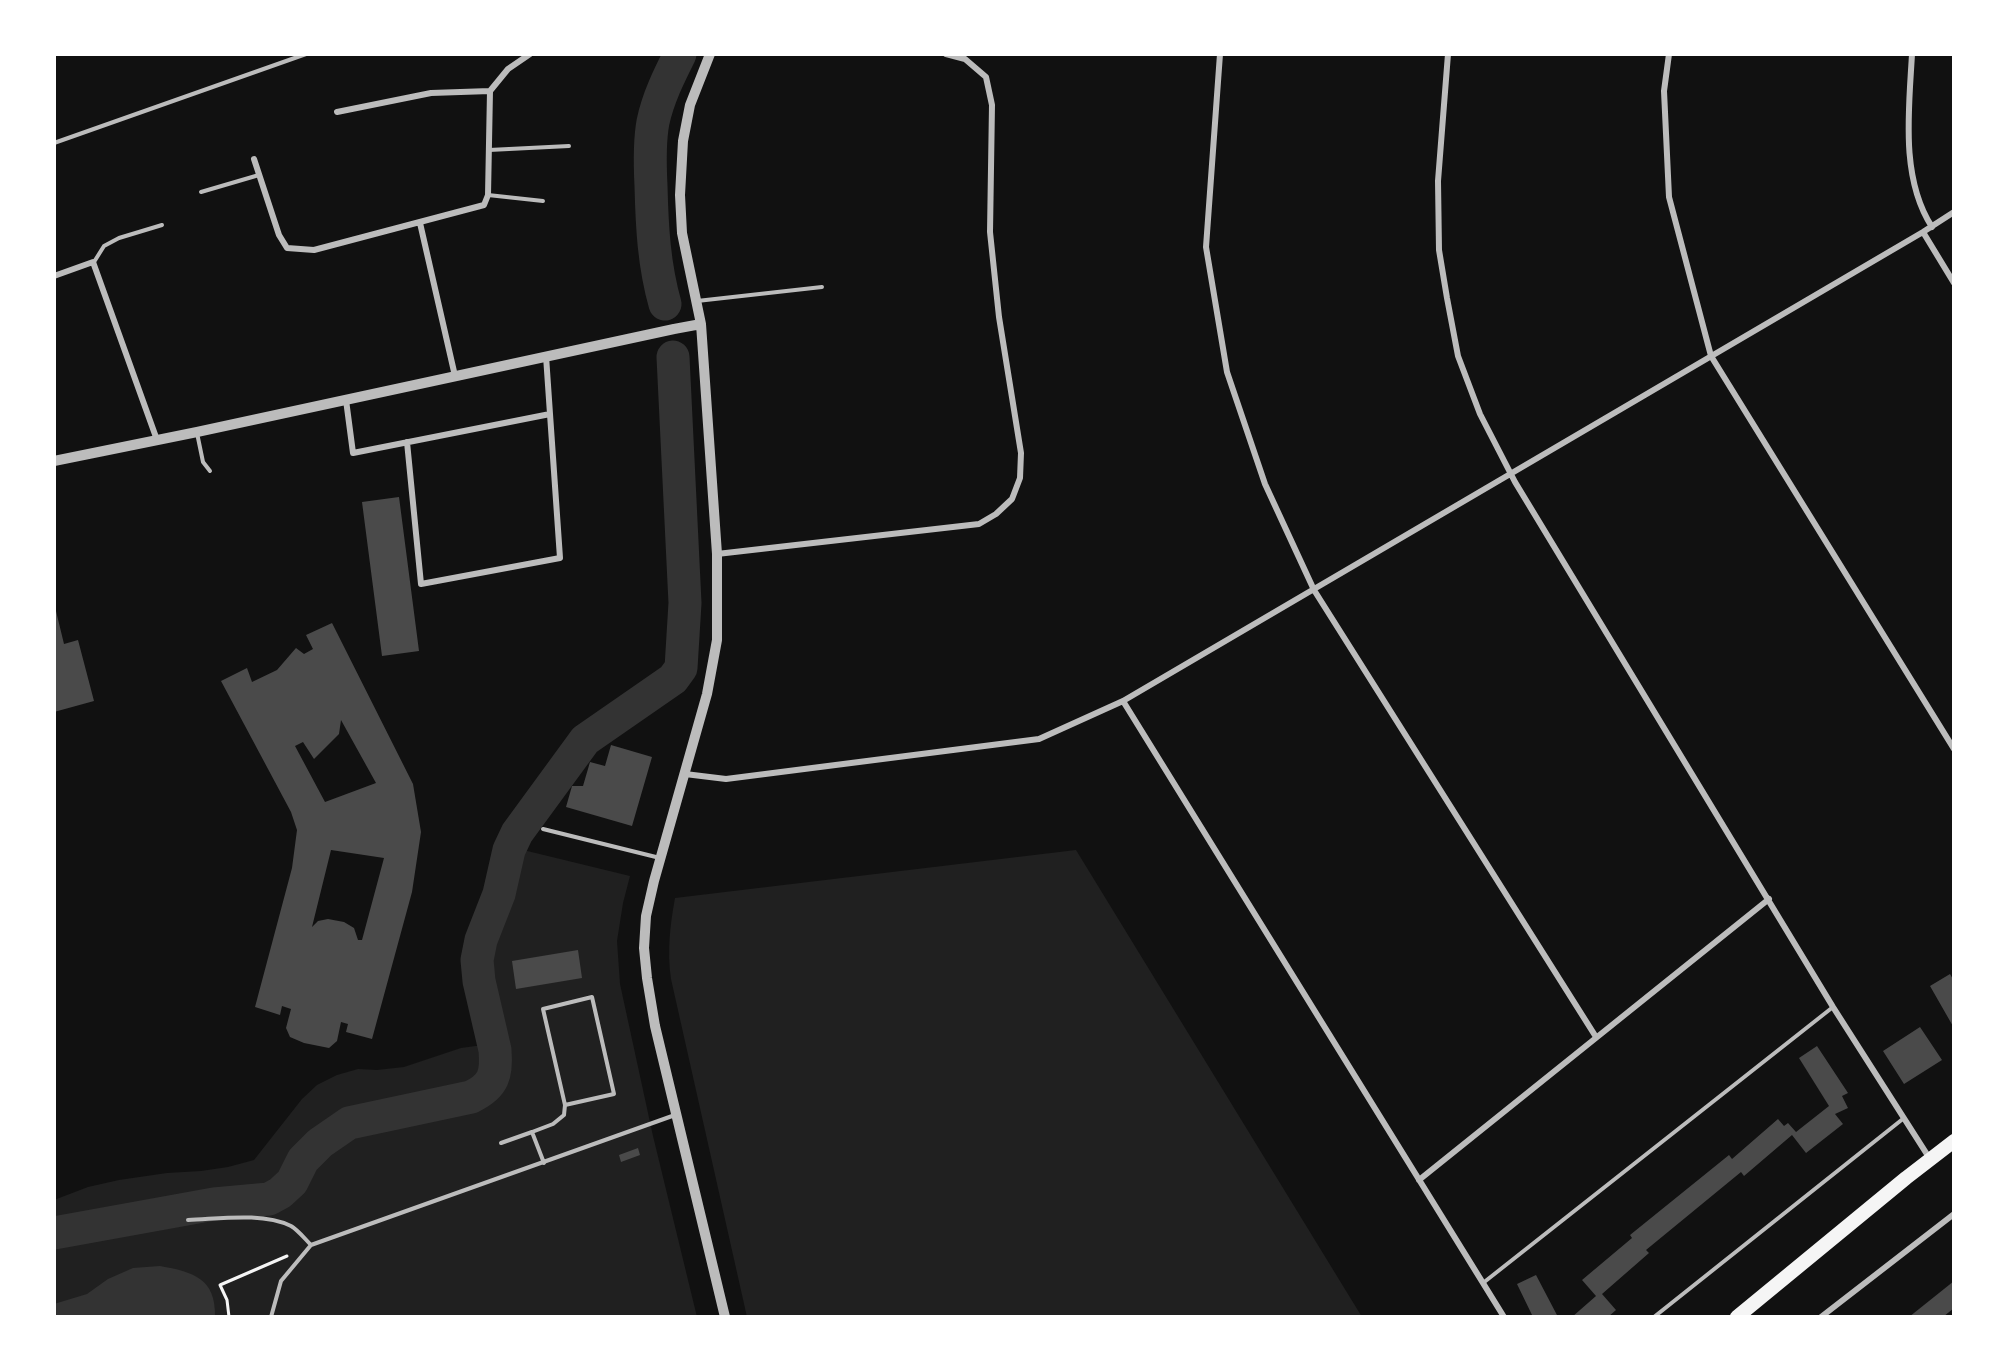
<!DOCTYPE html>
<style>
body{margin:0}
#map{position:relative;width:2008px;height:1371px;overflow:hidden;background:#111;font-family:Figtree,sans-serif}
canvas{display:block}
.frame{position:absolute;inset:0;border:56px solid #fff;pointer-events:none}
</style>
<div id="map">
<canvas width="2008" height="1371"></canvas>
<div class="frame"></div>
</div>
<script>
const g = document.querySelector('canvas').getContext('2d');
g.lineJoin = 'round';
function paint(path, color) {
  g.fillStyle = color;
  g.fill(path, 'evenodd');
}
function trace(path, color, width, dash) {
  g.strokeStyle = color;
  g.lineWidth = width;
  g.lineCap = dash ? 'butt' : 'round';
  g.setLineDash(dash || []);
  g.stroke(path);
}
paint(new Path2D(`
 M515,848L630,876L623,903L617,941L620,984L653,1136L697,1317H54V1238L136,1226L212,1209L253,1208L267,1205L282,1199L295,1186L309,1161L349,1128L469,1103C480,1097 492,1091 497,1080C511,1051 481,992 482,958C483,935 498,914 504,893C509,878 511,863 515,848Z
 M1076,850L1362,1317H747L671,979C667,952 670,925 675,898Z
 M483,1045L486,1069L475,1083L464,1088L349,1113L336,1118L309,1139L296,1154L280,1180L272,1187L261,1191L217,1194L54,1225V1200L88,1187L119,1180L167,1173L201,1171L228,1167L254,1160L302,1099L317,1085L337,1075L358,1069L377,1070L404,1067L461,1048Z`), '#202020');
paint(new Path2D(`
 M160,1266C193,1272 216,1278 215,1317H54V1304L87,1294L108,1279L133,1268Z`), '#333');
trace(new Path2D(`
 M665,304C654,265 652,227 651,186C650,166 649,143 653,122C658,98 669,76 680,54
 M54,1233L214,1204L269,1199L280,1193L292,1182L303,1160L320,1143L349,1123L471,1097C494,1086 497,1074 495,1050L479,981L477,960L481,940L499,894L509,850L517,833L585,740L673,679L681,668L685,603L673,357`), '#333', 33);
paint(new Path2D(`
 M399,497L419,651L382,656L362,502Z
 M54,609L56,611L64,644L78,640L94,701L54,712Z
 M332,623L413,784L421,832L412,892L372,1039L346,1032L348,1024L341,1022L337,1041L329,1048L304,1043L290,1037L286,1028L291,1009L282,1006L280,1015L255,1007L292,868L297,830L291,812L221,681L247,668L252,682L277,670L296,648L304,654L313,649L306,635ZM341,720L376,783L325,802L295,746L303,742L314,759L339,734ZM331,850L384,858L362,940H358L354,928L344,922L328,919L318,921L312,927Z
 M611,745L652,757L632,826L566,807L572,786H583L590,762L605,766Z
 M578,950L582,978L516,989L512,961Z
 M1950,974L1954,981V1028L1930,986Z
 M1920,1027L1942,1060L1904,1084L1883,1051Z
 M1817,1046L1848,1093L1842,1096L1848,1108L1835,1114L1843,1124L1806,1153L1792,1135L1744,1176L1741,1172L1646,1250L1649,1253L1602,1294L1616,1310L1608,1317H1572L1596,1296L1582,1280L1632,1238L1630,1235L1729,1155L1732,1159L1778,1119L1784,1126L1788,1123L1796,1132L1829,1106L1799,1058Z
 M638,1148L640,1155L621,1162L619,1155Z
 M1536,1275L1558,1317H1533L1517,1284Z
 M1954,1281V1308L1943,1317H1909Z`), '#4a4a4a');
trace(new Path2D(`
 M229,1317L227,1300L220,1285L287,1256`), '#f5f5f5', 3);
trace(new Path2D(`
 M54,143L306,54
 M489,150L569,146
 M201,192L259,175
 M488,195L543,201
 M94,262L104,246L119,238L162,225
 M697,301L822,287
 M197,433L203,462L210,471
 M543,829L660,858
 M501,1143L532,1132
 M544,1163L532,1132L553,1124L564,1115L565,1105L543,1009L592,997L614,1094L565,1105
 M188,1220C219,1219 262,1212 291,1226C298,1230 305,1239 311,1245
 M1483,1283L1833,1007
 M271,1317L281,1281L311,1245L675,1115
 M1654,1317L1904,1118`), '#bcbcbc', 4);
trace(new Path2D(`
 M1220,54L1206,247L1227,372L1265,484L1314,590L1596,1037
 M1448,54L1438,181L1439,250L1447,298L1458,356L1480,414L1515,482L1833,1007L1930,1159
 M1669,54L1664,91L1669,197L1711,356L1954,749
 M1912,54C1909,109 1900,178 1932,227
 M337,112L431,93L490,91
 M254,159L279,235L287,248L314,250L484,205L488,195L490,91L508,69L530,54
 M420,223L455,376
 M1923,232L1954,283
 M54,276L93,262L157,440
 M346,400L353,453L550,414L546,356
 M407,442L421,584L560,558L550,414
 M717,554L979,524L996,514L1012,499L1020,478L1021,453L999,317L990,232L992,105L986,77L965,59L946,54
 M1123,701L1504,1317
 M685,774L726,779L1039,739L1123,701L1923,232L1954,212
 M1419,1180L1769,899
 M1821,1317L1954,1214`), '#bcbcbc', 6);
trace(new Path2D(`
 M710,54L690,105L683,141L680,195L682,233L701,324L717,554V640L707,694L654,881L646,916L644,948L647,978L655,1026L725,1317
 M54,461L197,432L674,329L701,324`), '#bcbcbc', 10);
trace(new Path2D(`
 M1737,1317L1906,1178L1954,1141`), '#f5f5f5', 14);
</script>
